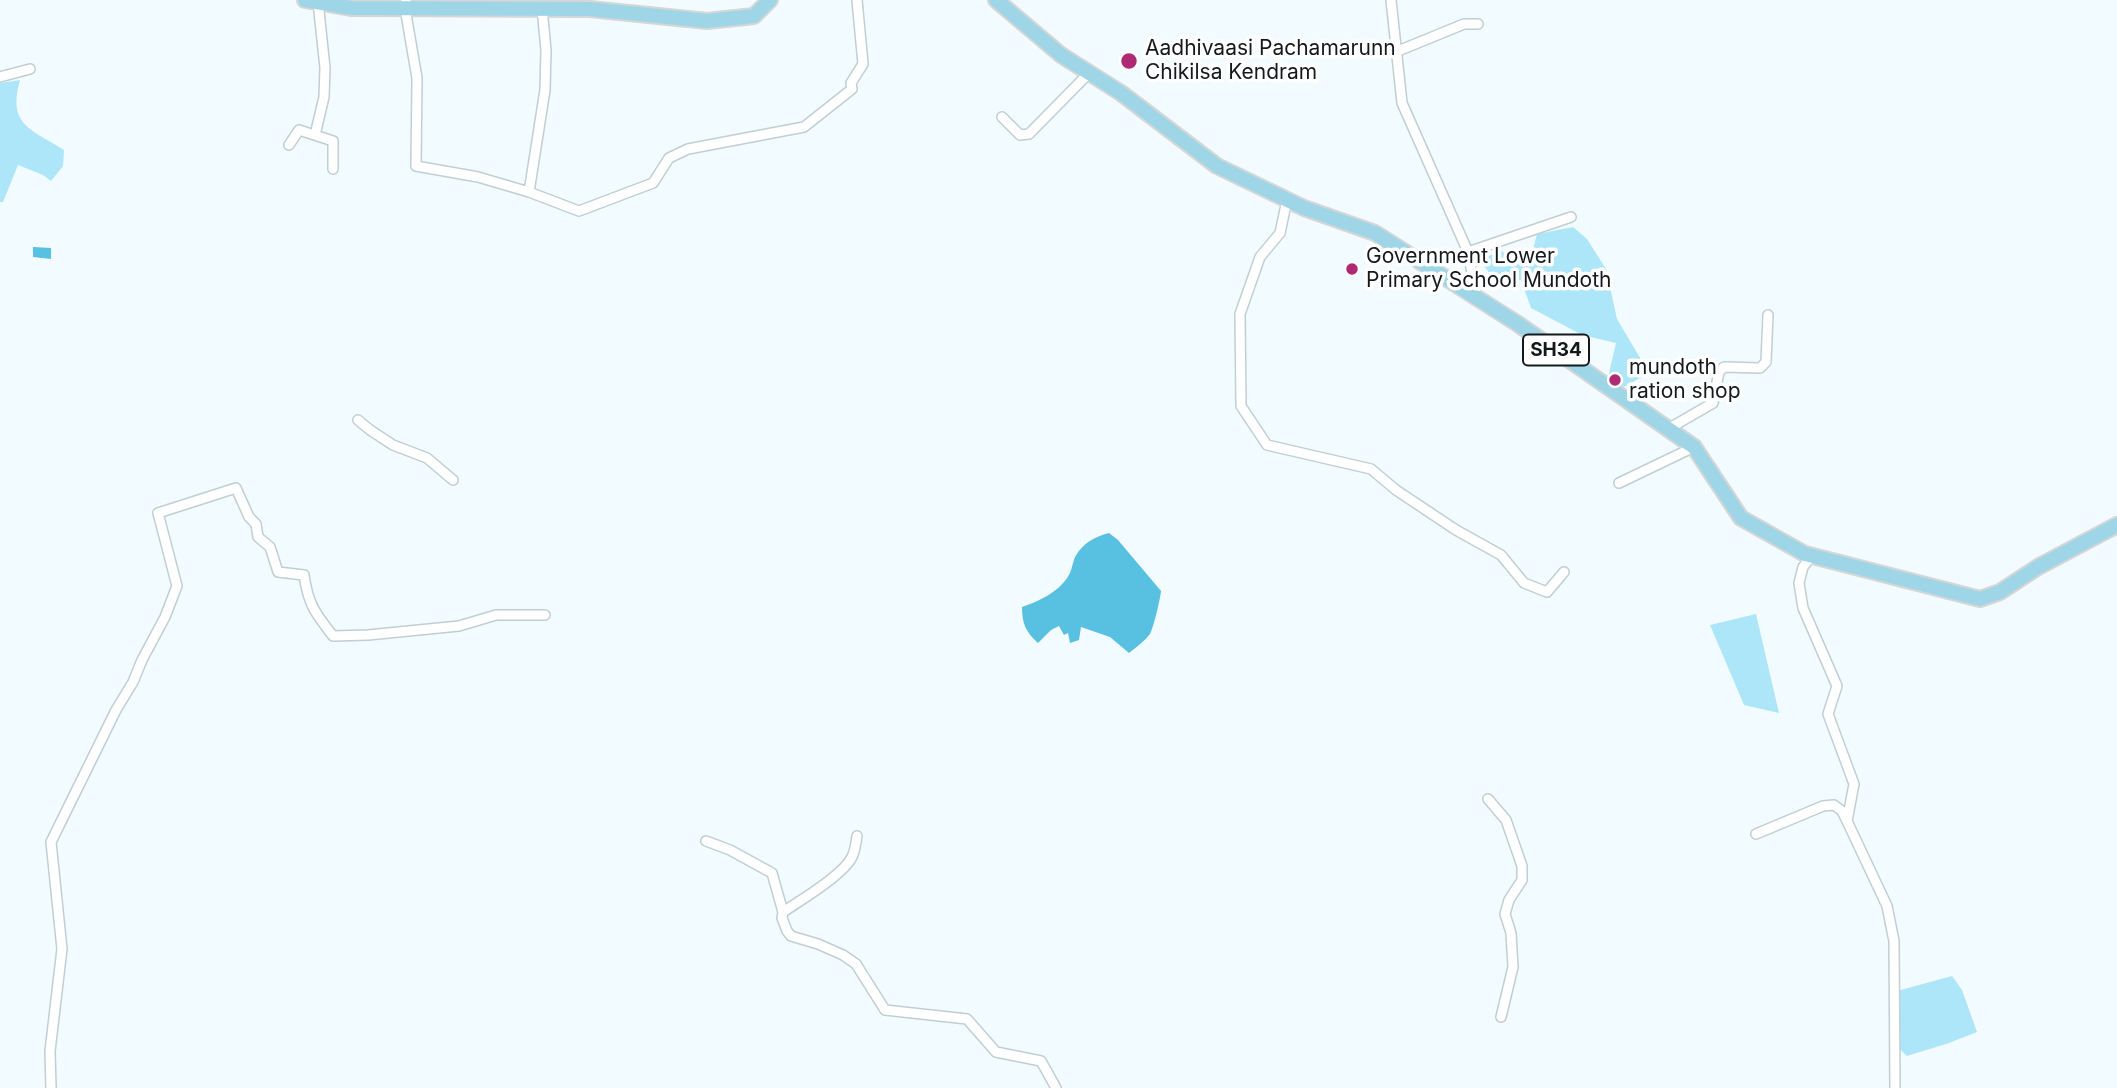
<!DOCTYPE html>
<style>
body{margin:0}
canvas{display:block;background:#f2fbff}
</style>
<canvas width="2117" height="1088"></canvas>
<script>
const g = document.querySelector('canvas').getContext('2d');
g.lineJoin = 'round';
function paint(path, color) {
  g.fillStyle = color;
  g.fill(path, 'evenodd');
}
function trace(path, color, width, dash) {
  g.strokeStyle = color;
  g.lineWidth = width;
  g.lineCap = dash ? 'butt' : 'round';
  g.setLineDash(dash || []);
  g.stroke(path);
}
function label(font, color, halo, rows, align = 'center') {
  g.font = font + ' Inter,sans-serif';
  g.lineWidth = 7;
  g.setLineDash([]);
  g.textBaseline = 'middle';
  g.strokeStyle = halo;
  g.fillStyle = color;
  for (const [text, x, y, turn = 0] of rows) {
    g.save();
    g.translate(x, y);
    g.rotate((+turn || 0) * Math.PI / 180);
    g.textAlign = isNaN(turn) ? turn : align;
    if (halo) g.strokeText(text, 0, 0);
    g.fillText(text, 0, 0);
    g.restore();
  }
}
paint(new Path2D(`
 M20,80C7,126 32,129 64,150L63,166L51,181L43,175L18,165L3,202H0V83Z
 M1573,227L1587,239L1606,269L1617,319L1649,373L1613,393L1609,373L1616,343L1582,335L1531,308L1521,280L1495,281L1480,260L1501,250L1513,262L1532,253L1537,234Z
 M1756,614L1779,713L1744,705L1710,625Z
 M1952,976L1962,990L1977,1032L1949,1043L1907,1056L1896,1046L1897,991Z`), '#aee6f9');
paint(new Path2D(`
 M33,247L51,248V259L33,257Z
 M1109,533L1118,540L1161,591C1160,600 1154,626 1150,634C1145,641 1135,648 1129,653L1110,637L1081,627L1079,640L1070,643L1068,633L1064,635L1059,626L1051,630L1038,643C1026,632 1022,624 1022,607C1040,601 1061,591 1070,573C1072,568 1073,562 1075,557C1083,543 1094,537 1109,533Z`), '#58c0e0');
const street = new Path2D(`
 M406,0L405,8L417,78L416,166L478,177L529,192L579,211L653,183L669,158L688,149L804,127L852,89L851,83L863,64L857,0
 M1391,0L1402,103L1468,252L1477,298
 M1398,51L1464,24H1478
 M0,77L30,69
 M1002,117L1020,135L1029,134L1089,73
 M315,135L324,97L325,68L318,2
 M289,145L299,130L333,141V169
 M529,192L545,90L546,50L542,8
 M1287,200L1280,233L1260,257L1240,314L1241,406L1267,445L1371,469L1396,490L1456,530L1501,555L1524,583L1547,592L1564,572
 M1468,252L1571,217
 M358,420L370,430L393,445L427,458L453,480
 M1668,429L1713,403L1719,372L1724,367L1760,368L1766,362L1768,315
 M1619,483L1694,447
 M1812,556L1803,567L1799,583L1803,608L1837,686L1828,714L1854,784L1847,821L1887,906L1894,941L1895,1088
 M1488,799L1506,820L1522,866V880L1509,900L1505,914L1511,933L1513,967L1501,1017
 M1756,834L1823,806L1834,805L1842,811L1847,821
 M857,836C856,843 855,851 852,857C843,875 801,900 783,912L782,918L787,931L791,936L818,944L843,955L856,964L885,1010L967,1019L996,1052L1041,1061L1056,1088
 M706,841L730,850L772,873L783,912
 M51,1088L50,1051L62,949L51,842L116,710L133,682L142,660L165,617L177,586L158,513L236,488L249,517L256,524L258,537L270,547L278,572L304,575C308,604 315,613 333,636L368,635L459,626L496,615H545`);
const primary = new Path2D(`
 M305,0L351,8L590,9L707,21L754,16L770,0
 M996,0L1061,55L1121,93L1217,166L1304,208L1375,233L1518,324L1694,447L1741,518L1805,554L1980,599L2000,592L2038,567L2117,525`);
trace(street, '#c0cfd4', 12);
trace(primary, '#d5d6d6', 18);
trace(street, '#fff', 9);
trace(primary, '#9ed6e8', 14);
for (const [x, y, r, color] of [
 [1129,61,9,"#ae2b74"],
 [1352,269,7,"#ae2b74"],
 [1615,380,7,"#ae2b74"]
]) {
  const dot = new Path2D();
  dot.arc(x, y, r, 0, 2 * Math.PI);
  g.fillStyle = color;
  g.fill(dot);
  trace(dot, '#fff', 2.5);
}
for (const [x, y, w] of [
 [1556,350,66]
]) {
  const box = new Path2D();
  box.roundRect(x - w / 2, y - 15.5, w, 31, 5);
  g.fillStyle = '#fff';
  g.fill(box);
  trace(box, '#14191b', 2);
}
label('bold 19px', '#14191b', null, [
 ["SH34",1556,350]
]);
label('21px', '#14191b', '#fff', [
 ["Aadhivaasi Pachamarunn",1145,49],
 ["Chikilsa Kendram",1145,73],
 ["Government Lower",1366,257],
 ["Primary School Mundoth",1366,281],
 ["mundoth",1629,368],
 ["ration shop",1629,392]
], 'left');
</script>
